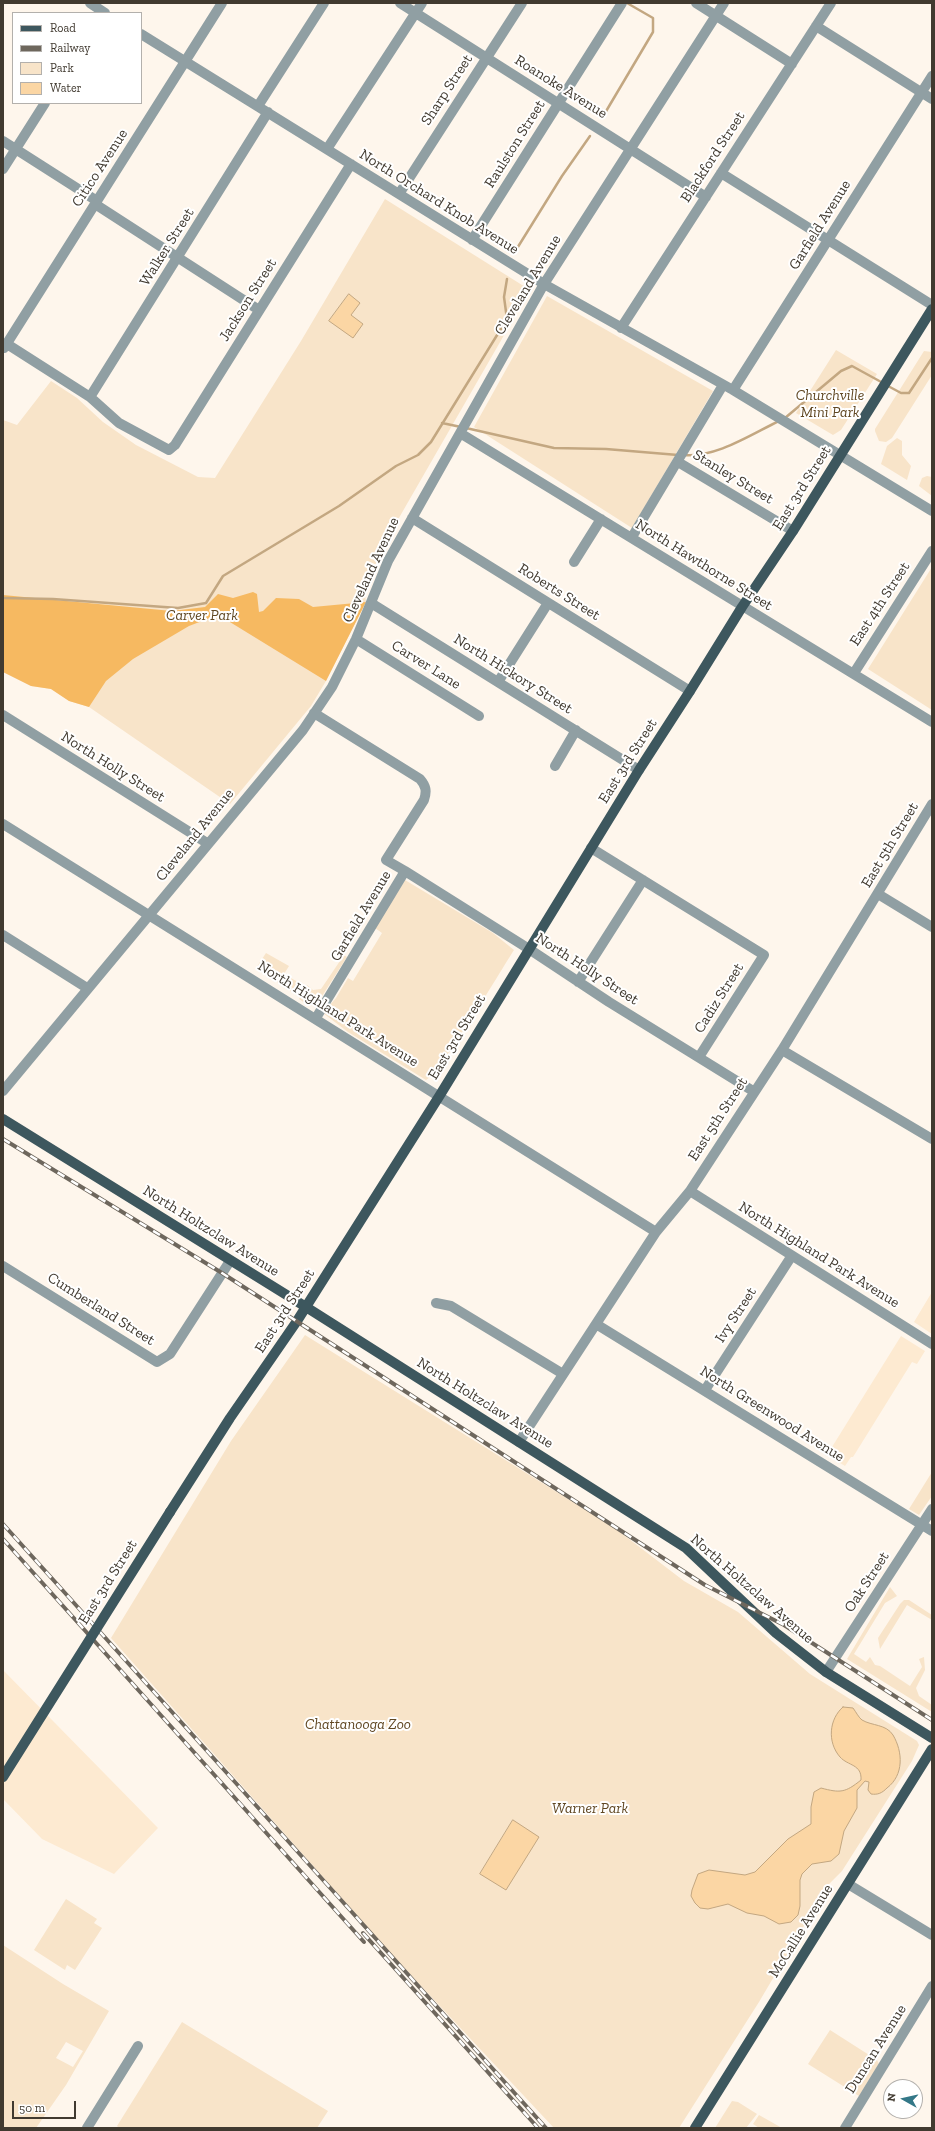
<!DOCTYPE html>
<style>
body{margin:0}
#map{position:relative;width:935px;height:2131px;overflow:hidden;background:#fef6ec;font-family:"Zilla Slab",serif}
canvas{display:block}
.frame{position:absolute;inset:0;border:4px solid #413a30;pointer-events:none}
.legend{position:absolute;left:12px;top:12px;width:130px;height:92px;box-sizing:border-box;background:#fff;border:1px solid #b3b0ac;margin:0;padding:5px 7px;list-style:none;font-size:12px;color:#413a30}
.legend li{display:flex;align-items:center;gap:8px;height:20px}
.legend b{width:20px;border:1px solid #b3b0ac}
.north{position:absolute;left:883px;top:2079px;width:40px;height:40px;box-sizing:border-box;background:#fff;border:1px solid #b3b0ac;border-radius:50%;rotate:278deg;font-size:11px;font-weight:700;line-height:16px;text-align:center;color:#413a30}
.north::after{content:'';display:block;margin:auto;width:14px;height:18px;background:#347888;clip-path:polygon(50% 0,100% 100%,50% 72%,0 100%)}
.scale{position:absolute;left:12px;top:2101px;width:64px;height:18px;box-sizing:border-box;border:2px solid #413a30;border-top:0;padding-left:5px;font-size:12px;line-height:14px;white-space:nowrap;color:#413a30;-webkit-text-stroke:3px #fff;paint-order:stroke}
</style>
<div id="map">
<canvas width="935" height="2131"></canvas>
<div class="frame"></div>
<ul class="legend">
<li><b style="height:5px;background:#3d575e"></b>Road</li>
<li><b style="height:5px;background:#6e675d"></b>Railway</li>
<li><b style="height:11px;background:#f8e4c9"></b>Park</li>
<li><b style="height:11px;background:#fbd6a4"></b>Water</li>
</ul>
<div class="north">N</div>
<div class="scale">50 m</div>
</div>
<script>
const g = document.querySelector('canvas').getContext('2d');
g.lineJoin = 'round';
function paint(path, color) {
  g.fillStyle = color;
  g.fill(path, 'evenodd');
}
function trace(path, color, width, dash) {
  g.strokeStyle = color;
  g.lineWidth = width;
  g.lineCap = dash ? 'butt' : 'round';
  g.setLineDash(dash || []);
  g.stroke(path);
}
function label(font, color, halo, rows, align = 'center') {
  g.font = font + ' "Zilla Slab",serif';
  g.lineWidth = 4;
  g.setLineDash([]);
  g.textBaseline = 'middle';
  g.strokeStyle = halo;
  g.fillStyle = color;
  for (const [text, x, y, turn = 0] of rows) {
    g.save();
    g.translate(x, y);
    g.rotate((+turn || 0) * Math.PI / 180);
    g.textAlign = isNaN(turn) ? turn : align;
    if (halo) g.strokeText(text, 0, 0);
    g.fillText(text, 0, 0);
    g.restore();
  }
}
paint(new Path2D(`
 M932,1292V1334L914,1322Z
 M901,1336L925,1351L917,1364L912,1362L853,1457H851L845,1466L827,1455Z
 M3,1670L158,1828L114,1874L42,1839L3,1799Z`), '#fdead1');
paint(new Path2D(`
 M385,199L530,290L392,530L364,588L366,602L326,681L311,706L230,804L89,707L69,701L51,689L31,686L3,672V420L17,425L51,381L77,398L103,422L136,445L198,477L215,478L301,341Z
 M547,296L713,391L632,528L474,427Z
 M836,350L877,374L841,430L833,435L796,413Z
 M924,351L932,352V375L892,438L886,442L879,441L875,431V429Z
 M897,438L902,441V455L911,466L907,480L881,464L887,446Z
 M927,476L932,477V496L919,486L922,478Z
 M932,567V710L868,669Z
 M405,880L493,933L514,950C501,970 440,1074 426,1080L348,1032L323,1013L336,998L348,978L353,981L382,933L375,928Z
 M266,953L289,966L284,974L303,985L296,995L256,968Z
 M344,955L347,957L317,1004L309,1006L299,999L307,985L313,990L321,989Z
 M305,1335L616,1529L684,1581L738,1612L810,1674L917,1741L919,1745L912,1761L842,1871L828,1885L759,2002L679,2128H554L393,1956L111,1638L231,1441Z
 M932,1472V1496L919,1515L909,1509Z
 M890,1587L897,1596L885,1603L854,1654L866,1662L870,1657L875,1665L880,1666L910,1686L922,1667L919,1659L924,1657L925,1670L916,1688L919,1696L932,1705V1712L847,1659Z
 M904,1600H909L932,1615V1620L907,1605L880,1649L878,1638L900,1604Z
 M66,1899L97,1919L94,1923L102,1928L75,1970L67,1965L65,1970L34,1950Z
 M3,1945L63,1984L109,2011L66,2085L36,2128H3ZM66,2042L83,2051L73,2067L56,2058Z
 M182,2022L328,2111L317,2128H119L117,2126Z
 M830,2030L877,2060L879,2064L859,2096L808,2064Z
 M732,2101L738,2102L757,2114L746,2128H715Z
 M759,2115L782,2128H759L753,2124Z`), '#f8e4c9');
paint(new Path2D(`
 M253,592L257,594L259,612L263,611L276,598L299,599L313,607L366,602L326,681L225,619L210,618L189,626L133,659L106,681L89,707L69,701L51,689L31,686L3,672V595L172,611L205,607L218,594L233,598Z`), '#f6b961');
const water = new Path2D(`
 M349,294L360,303L351,315L363,324L353,338L329,321Z
 M843,1707L853,1708C856,1712 859,1718 862,1720C872,1726 886,1724 893,1735C903,1752 904,1775 887,1788C882,1793 878,1795 871,1794L868,1790L869,1782L865,1781L857,1790V1808L844,1831L839,1854L831,1861L812,1864L802,1874L800,1880V1906L798,1915L791,1922L779,1924L764,1916L747,1913L728,1904L708,1909L700,1908L695,1903L691,1896L692,1890L698,1874L709,1870L745,1875L755,1872L788,1839L811,1824V1807L814,1792L821,1788C840,1793 845,1793 861,1780C862,1764 848,1766 840,1757C827,1742 829,1719 843,1707Z
 M513,1820L539,1837L506,1890L480,1874Z`);
paint(water, '#fbd6a4');
trace(water, '#c3a781', 1);
trace(new Path2D(`
 M605,113L653,32V18L627,3
 M516,250L562,176L590,136
 M888,386L901,393H909L932,358
 M785,418L841,371L852,366L883,383
 M442,423L461,427
 M466,428L554,448L606,449L678,455
 M683,455C716,458 750,435 779,421
 M3,598L53,599L178,608L206,603L223,576L339,506L396,466L418,455L431,442L507,319L504,297L507,279`), '#c3a781', 2.5);
trace(new Path2D(`
 M90,3L105,13
 M400,3L706,197
 M696,3L792,64
 M816,26L932,99
 M141,34L544,284L733,390L932,511
 M258,106L324,3
 M3,141L97,201
 M327,149L422,3
 M3,169L45,103
 M721,173L932,305
 M399,194L522,3
 M95,204L259,310
 M472,240L622,3
 M621,328L831,3
 M7,344L90,397L119,423L169,450L175,445L351,164
 M4,348L222,3
 M733,390L932,76
 M90,397L268,112
 M460,433L932,722
 M678,462L793,531
 M412,518L690,691
 M632,537L723,385
 M574,562L601,519
 M371,603L639,770
 M356,639L479,716
 M854,673L932,551
 M498,682L548,603
 M314,713L420,779C426,786 427,791 424,800L386,860L405,871L316,1018
 M3,715L207,843
 M555,766L576,730
 M3,824L656,1232
 M591,848L764,955L699,1057
 M405,871L529,949L609,1002L753,1091
 M878,894L932,927
 M3,935L87,988
 M578,982L643,880
 M782,1050L932,1139
 M3,1091L303,730L332,687L356,639L388,561L544,284L724,3
 M690,1191L932,1344
 M3,1266L157,1362L170,1354L230,1261
 M436,1303L451,1306L563,1374
 M596,1324L932,1531
 M705,1390L791,1257
 M519,1442L656,1232L690,1191L782,1050L932,804
 M826,1672L932,1509
 M848,1884L932,1935
 M87,2128L138,2046
 M845,2128L932,1986`), '#909fa3', 10);
trace(new Path2D(`
 M3,1119L306,1307L686,1548L776,1633L826,1672L932,1738
 M170,1512L230,1418L297,1321L440,1095L639,770L690,691L742,607L793,531L932,309
 M695,2128L932,1749`), '#3d575e', 10);
const rail = new Path2D(`
 M3,1139L222,1273L705,1585L784,1625L932,1720
 M3,1524L546,2128
 M3,1539L364,1942
 M363,1933L538,2128`);
trace(rail, '#6e675d', 4);
trace(rail, '#fff', 2.5, [8]);
trace(new Path2D(`
 M3,1777L170,1512`), '#3d575e', 10);
label('15px', '#413a30', '#fff', [
 ["Roanoke Avenue",561,87,32],
 ["Sharp Street",447,90,-57],
 ["Raulston Street",515,144,-58],
 ["Blackford Street",713,157,-57],
 ["Citico Avenue",100,168,-57],
 ["North Orchard Knob Avenue",439,202,32],
 ["Garfield Avenue",820,225,-58],
 ["Walker Street",167,247,-58],
 ["Cleveland Avenue",528,285,-59],
 ["Jackson Street",248,300,-58],
 ["Stanley Street",733,477,31],
 ["East 3rd Street",802,488,-58],
 ["North Hawthorne Street",704,565,32],
 ["Cleveland Avenue",371,570,-65],
 ["Roberts Street",559,592,32],
 ["East 4th Street",880,604,-57],
 ["Carver Lane",426,665,32],
 ["North Hickory Street",513,674,32],
 ["East 3rd Street",628,761,-58],
 ["North Holly Street",113,767,32],
 ["Cleveland Avenue",195,835,-51],
 ["East 5th Street",890,845,-59],
 ["Garfield Avenue",361,916,-59],
 ["North Holly Street",587,969,33],
 ["Cadiz Street",719,998,-58],
 ["North Highland Park Avenue",338,1014,32],
 ["East 3rd Street",457,1037,-59],
 ["East 5th Street",718,1119,-57],
 ["North Holtzclaw Avenue",211,1231,32],
 ["North Highland Park Avenue",819,1255,32],
 ["Cumberland Street",101,1309,32],
 ["East 3rd Street",285,1311,-57],
 ["Ivy Street",736,1315,-57],
 ["North Holtzclaw Avenue",485,1403,32],
 ["North Greenwood Avenue",772,1414,32],
 ["East 3rd Street",108,1582,-58],
 ["Oak Street",867,1582,-57],
 ["North Holtzclaw Avenue",752,1589,41],
 ["McCallie Avenue",801,1931,-58],
 ["Duncan Avenue",876,2049,-58]
]);
label('italic 15px', '#604722', '#fff', [
 ["Churchville",830,396],
 ["Mini Park",830,413],
 ["Carver Park",202,616],
 ["Chattanooga Zoo",358,1725],
 ["Warner Park",590,1809]
]);
</script>
